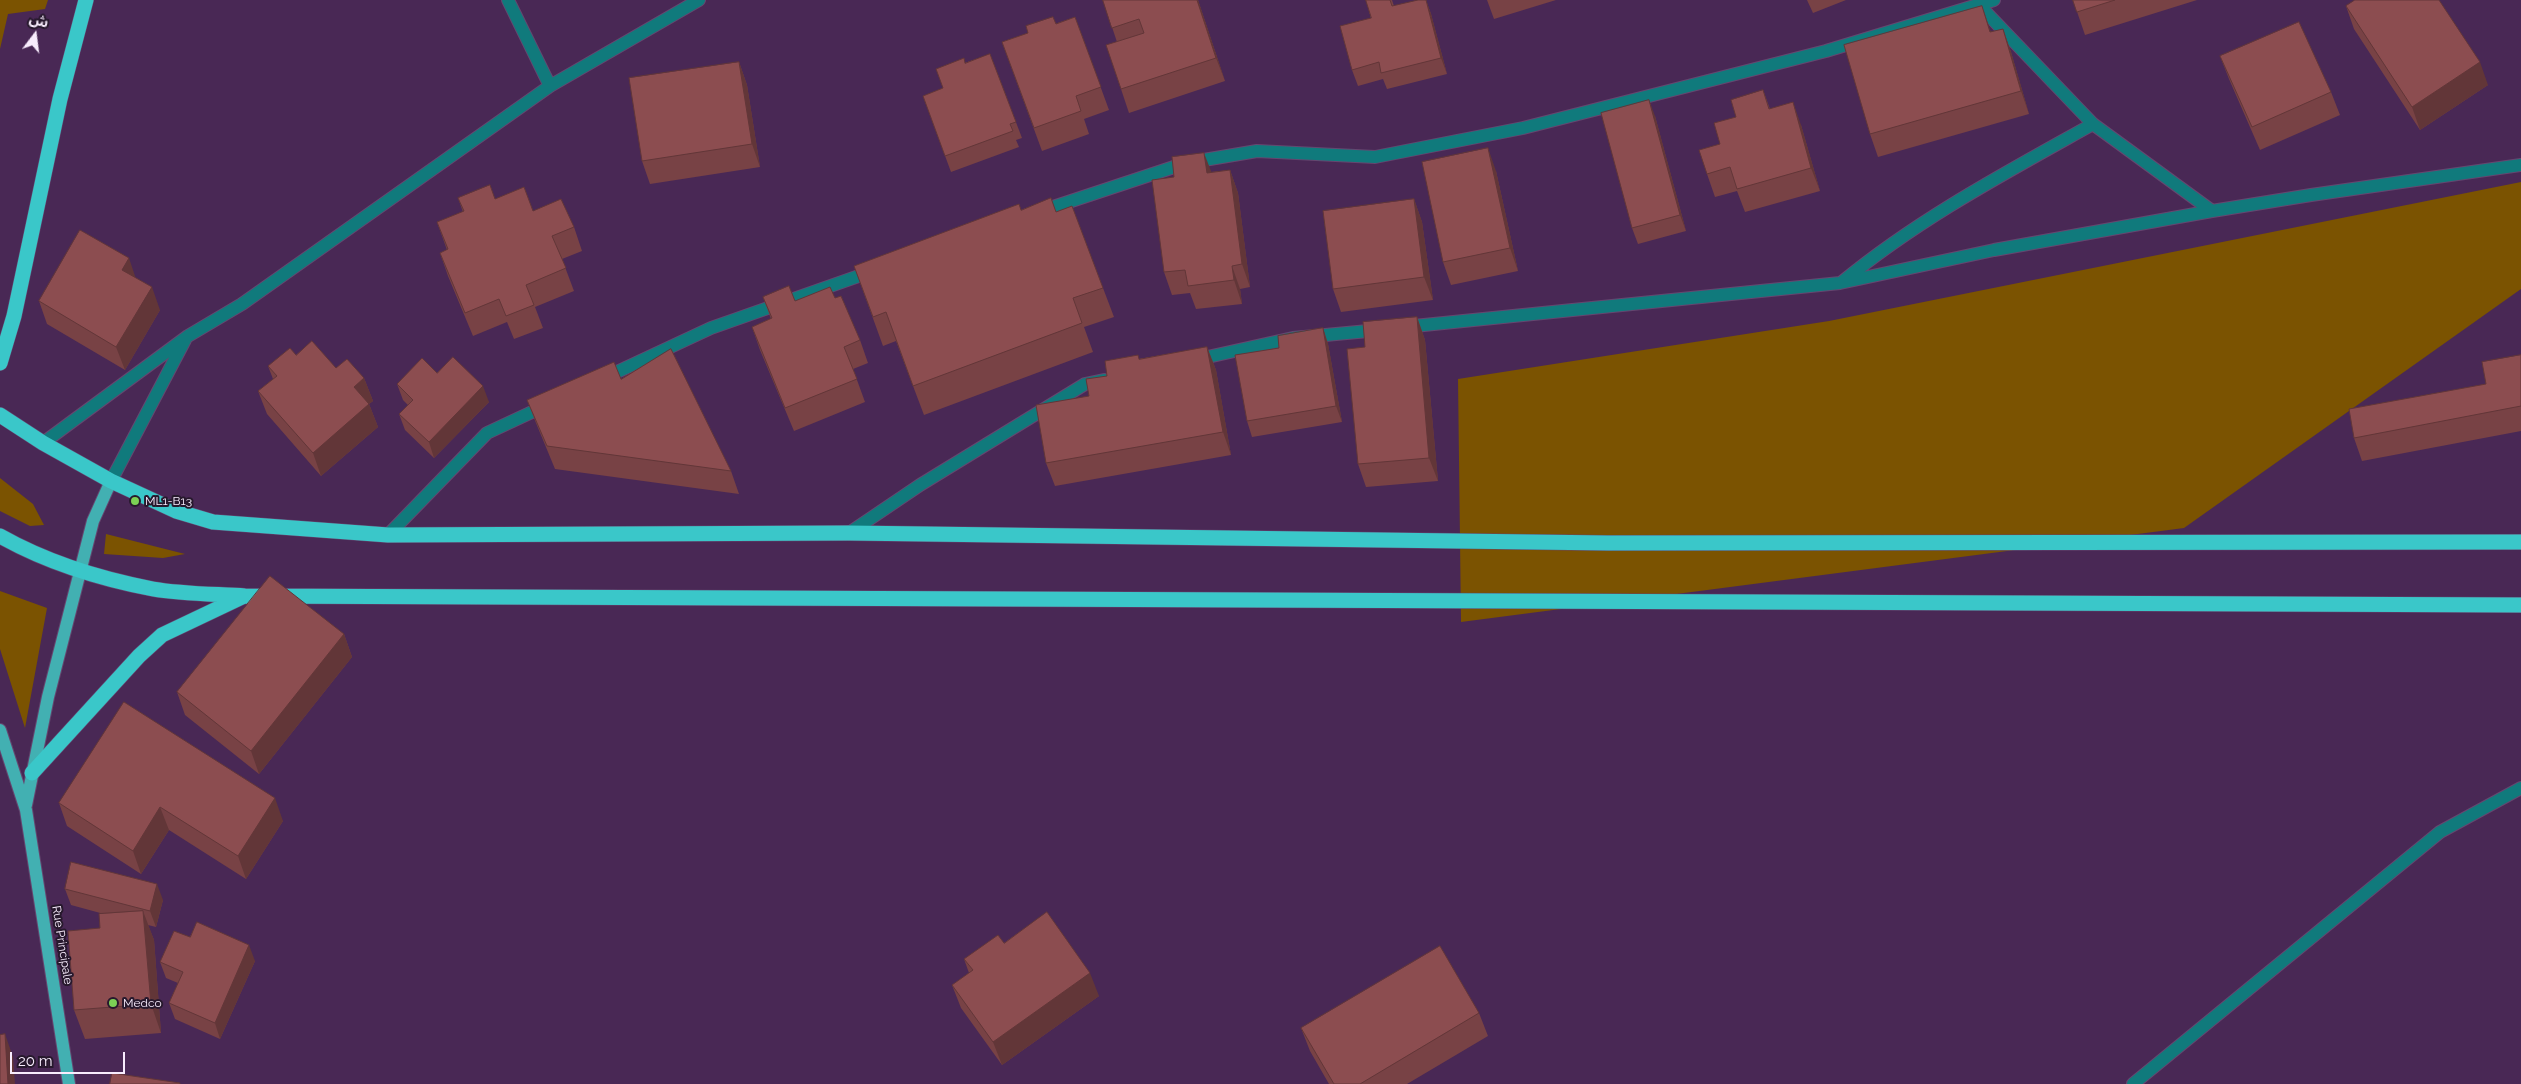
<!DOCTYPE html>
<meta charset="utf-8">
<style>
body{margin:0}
#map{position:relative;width:2521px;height:1084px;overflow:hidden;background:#492855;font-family:Raleway,"Noto Sans Arabic",sans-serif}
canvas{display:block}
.north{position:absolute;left:10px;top:10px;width:50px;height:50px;-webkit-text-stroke:4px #27192d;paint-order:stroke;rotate:15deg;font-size:14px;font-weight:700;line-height:20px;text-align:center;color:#f8ecfd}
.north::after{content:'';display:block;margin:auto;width:18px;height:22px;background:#f8ecfd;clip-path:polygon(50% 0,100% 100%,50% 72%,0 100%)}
.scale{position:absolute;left:10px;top:1052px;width:115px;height:22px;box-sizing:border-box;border:2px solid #f8ecfd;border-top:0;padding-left:6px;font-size:15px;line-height:18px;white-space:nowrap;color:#f8ecfd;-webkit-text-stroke:4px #27192d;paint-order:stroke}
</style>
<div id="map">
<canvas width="2521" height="1084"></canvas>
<div class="north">ش</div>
<div class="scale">20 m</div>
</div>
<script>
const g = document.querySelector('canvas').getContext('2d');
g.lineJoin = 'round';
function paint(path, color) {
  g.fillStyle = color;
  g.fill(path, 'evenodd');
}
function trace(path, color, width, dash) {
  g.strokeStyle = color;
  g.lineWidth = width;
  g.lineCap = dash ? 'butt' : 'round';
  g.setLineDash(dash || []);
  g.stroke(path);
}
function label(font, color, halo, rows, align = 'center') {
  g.font = font + ' Raleway,sans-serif';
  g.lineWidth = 4;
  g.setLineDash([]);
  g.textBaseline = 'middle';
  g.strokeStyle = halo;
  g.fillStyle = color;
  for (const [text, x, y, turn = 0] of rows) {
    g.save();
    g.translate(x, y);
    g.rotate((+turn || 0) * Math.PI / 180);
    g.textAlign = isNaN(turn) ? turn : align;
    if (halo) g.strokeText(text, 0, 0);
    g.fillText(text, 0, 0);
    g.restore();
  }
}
paint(new Path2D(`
 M0,0H48L45,9L8,14L0,49Z
 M2521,182V289L2184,528L1461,622L1458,379L1829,321Z
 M0,478L33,504L44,525L30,526L0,511Z
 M106,534L185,554L163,558L104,554Z
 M0,591L47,608L25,728L0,649Z`), '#7b5301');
const street = new Path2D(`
 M508,0L550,86
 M1978,4L2093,124L2212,211
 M1038,212L1186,163L1257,151L1375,157L1523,128L1826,51L1994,0
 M1842,282C1918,219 2007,172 2093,124
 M1404,327L1840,283L1994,250L2212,211L2311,195L2521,165
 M1194,360L1293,338L1379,330
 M604,378L711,328L873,271
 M43,443L188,336L242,304L550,86L699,0
 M111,481L185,340
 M849,533L920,485L1085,384L1104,380
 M388,535L487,433L547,405
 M2133,1084L2440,832L2521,788`);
const primary = new Path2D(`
 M0,730L26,810L69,1084
 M26,805L48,697L93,521L111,481`);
const highway = new Path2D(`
 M0,363L14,316L60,99L86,0
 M0,415L43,443L111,481L176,511L213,522L388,535L849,533L1608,543L2521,542
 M0,536C46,562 101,579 153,589C182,594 214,594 245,596L2521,605
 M32,773L139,656L162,635L242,597`);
trace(street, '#654770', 14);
trace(primary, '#654770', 14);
trace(highway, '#654770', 16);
trace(street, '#107a7c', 12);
trace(primary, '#42b0b2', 12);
trace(highway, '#3ac7c9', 15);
paint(new Path2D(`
 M1103,0H1198L1225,81L1129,113L1121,89L1117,42Z
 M1366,0H1392L1394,6L1426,0L1431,14L1447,74L1387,89L1383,79L1358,86L1352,70L1371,18Z
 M1487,0H1556L1494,19Z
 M1807,0H1846L1813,13Z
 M2073,0H2197L2085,35Z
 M2346,6L2488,85L2420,130L2354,29Z
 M1075,17L1109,110L1084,119L1089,134L1042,151L1002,42Z
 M2003,29L2011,52L2029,114L1878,157L1870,134L1991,32Z
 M990,54L1022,138L1016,140L1019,147L951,172L923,96L943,88L965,63Z
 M2220,56L2331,92L2340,115L2260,150L2229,79Z
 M739,62L747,85L760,167L650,184L642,161Z
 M1763,90L1770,109L1801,125L1820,191L1745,212L1737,191L1715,197L1707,174L1720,144L1736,117Z
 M1655,116L1686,231L1638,244L1632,228Z
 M1230,170L1238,193L1250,287L1240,289L1242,304L1196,309L1190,293L1172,295L1164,272L1211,172Z
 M1496,171L1518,271L1451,285L1443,262Z
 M458,198L495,199L533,211L574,227L582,251L562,259L574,291L535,307L543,328L514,339L507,322L473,336L448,276L440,253L447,250L437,222L463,212Z
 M1414,199L1422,222L1433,300L1341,312L1333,289Z
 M1021,210L1056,212L1103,288L1114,317L1084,327L1093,352L924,415L896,341L883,346L854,266Z
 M763,297L795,301L860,340L868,363L853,369L865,402L794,431L760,350L752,327L771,319Z
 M39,301L160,310L125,370L47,324Z
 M1417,317L1425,340L1438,481L1366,487L1358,464L1365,347Z
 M1323,328L1328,344L1342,422L1252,437L1247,421L1279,348Z
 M1207,347L1216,370L1231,455L1055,486L1046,463L1089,396L1107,376L1140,359Z
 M296,355L364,378L373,401L369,404L378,427L321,476L267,414L258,391L273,379L268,366Z
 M2521,355V431L2362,461L2354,438L2486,384Z
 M437,373L489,402L434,458L405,430L399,414L408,405L403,400L397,384Z
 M621,379L731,471L739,494L555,469L536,423L527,400Z
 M344,634L352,657L259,774L185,715L177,692Z
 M124,702L283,821L246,879L169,830L141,874L67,826L59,803Z
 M65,889L163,900L156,927L148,925L154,940L161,1033L85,1039L74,1010L100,928L104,914L71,905Z
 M190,937L255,961L220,1039L175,1019L169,1003L178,983L166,978L160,962Z
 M1004,943L1099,996L1002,1065L961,1008L952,985L969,973L964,959Z
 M1479,1013L1488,1036L1407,1084H1329L1310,1051L1301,1028Z`), '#784245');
paint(new Path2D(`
 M1197,0H1198L1225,81L1216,58Z
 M1426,0L1431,14L1447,74L1441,58Z
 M1982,6L1990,29L1998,55L1990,32Z
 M2003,29L2011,52L2029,114L2021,91Z
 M739,62L747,85L760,167L752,144Z
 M2480,62L2488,85L2420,130L2412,107Z
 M1649,100L1655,116L1686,231L1680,215Z
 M1793,102L1801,125L1820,191L1811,168Z
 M1488,148L1496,171L1518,271L1510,248Z
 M1204,153L1213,176L1207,173Z
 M1230,170L1238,193L1250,287L1242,264Z
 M1414,199L1422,222L1433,300L1424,277Z
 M129,258L137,282L122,270Z
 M1232,266L1240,289L1242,304L1234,280Z
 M152,287L160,310L125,370L116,347Z
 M1417,317L1425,340L1438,481L1429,458Z
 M1323,328L1328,344L1342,422L1336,406Z
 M1207,347L1216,370L1231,455L1223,432Z
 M364,378L373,401L369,404L378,427L321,476L313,453L354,387Z
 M483,386L489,402L434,458L429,442Z
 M344,634L352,657L259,774L251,751Z
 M275,798L283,821L246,879L238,856Z
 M160,807L169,830L141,874L133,851Z
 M157,884L163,900L156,927L150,911Z
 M143,911L154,940L161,1033L151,1004Z
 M249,945L255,961L220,1039L215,1023Z
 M1090,973L1099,996L1002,1065L993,1042Z
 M5,1034L13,1057L15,1084H8Z`), '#623638');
const building = new Path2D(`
 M1103,0H1197L1216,58L1121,89L1106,45L1144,33L1139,19L1112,28Z
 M1366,0H1390L1392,6L1418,0H1426L1441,58L1381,73L1379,62L1352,70L1340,26L1371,18Z
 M2073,0H2115L2077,12Z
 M2355,0H2439L2480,62L2412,107L2346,6Z
 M1982,6L1990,32L2003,29L2021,91L1870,134L1844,45Z
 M1053,17L1056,24L1075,17L1101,87L1076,96L1081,111L1034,128L1002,42L1028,33L1026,26Z
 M2299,22L2331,92L2252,127L2220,56Z
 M990,54L1016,122L1010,124L1013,131L945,156L923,96L943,88L936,69L964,58L965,63Z
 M739,62L752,144L642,161L629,78Z
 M1763,90L1769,109L1793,102L1811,168L1737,189L1730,167L1707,174L1699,150L1720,144L1714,123L1736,117L1731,100Z
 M1649,100L1680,215L1632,228L1601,113Z
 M1488,148L1510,248L1443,262L1422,162Z
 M1204,153L1207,173L1230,170L1242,264L1232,266L1234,280L1188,286L1185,270L1164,272L1152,180L1174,177L1172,157Z
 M490,185L495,199L524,187L533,211L561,199L574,227L552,236L566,268L526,285L534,305L506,316L499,299L465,313L440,253L448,249L437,222L464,211L458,198Z
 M1051,198L1056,212L1072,206L1103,288L1073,298L1082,323L913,386L886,312L873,317L854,266L1019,204L1021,210Z
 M1414,199L1424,277L1333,289L1323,211Z
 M80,230L129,258L122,270L152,287L116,347L39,301Z
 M789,286L795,301L830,287L835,298L841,296L860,340L844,347L857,379L785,408L752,327L772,318L763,297Z
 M1417,317L1429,458L1358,464L1347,349L1365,347L1363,322Z
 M1323,328L1336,406L1247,421L1235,355L1279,348L1278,336Z
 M312,341L336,368L347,359L364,378L354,387L369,404L313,453L258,391L277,376L268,366L290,348L296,355Z
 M1207,347L1223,432L1046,463L1036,405L1089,396L1086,379L1107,376L1105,361L1138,355L1139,359Z
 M671,349L731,471L547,446L527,400L614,362L621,379Z
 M2521,355V406L2354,438L2349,409L2486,384L2482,362Z
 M453,357L483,386L429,442L399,414L413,400L397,384L422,358L437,373Z
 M270,576L344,634L251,751L177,692Z
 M124,702L275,798L238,856L160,807L133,851L59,803Z
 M71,862L157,884L150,911L65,889Z
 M143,911L151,1004L74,1010L68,931L100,928L99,914Z
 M1047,912L1090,973L993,1042L952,985L973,970L964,959L998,935L1004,943Z
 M197,922L249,945L215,1023L169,1003L183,972L160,962L174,931L190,937Z
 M1440,946L1479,1013L1360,1084H1334L1301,1028Z
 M5,1034L8,1084H0V1035Z
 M112,1073L180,1083V1084H110Z`);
paint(building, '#8c4d50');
trace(building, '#623638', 1);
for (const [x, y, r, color] of [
 [135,501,5,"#7cd155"],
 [113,1003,5,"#7cd155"]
]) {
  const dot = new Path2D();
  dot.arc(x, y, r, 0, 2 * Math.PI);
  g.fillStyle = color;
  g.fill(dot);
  trace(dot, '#27192d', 2);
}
label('12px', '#f8ecfd', '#27192d', [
 ["ML1-B13",145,501],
 ["Medco",123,1003]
], 'left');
label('12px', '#f8ecfd', '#27192d', [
 ["Rue Principale",62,945,81]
]);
</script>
